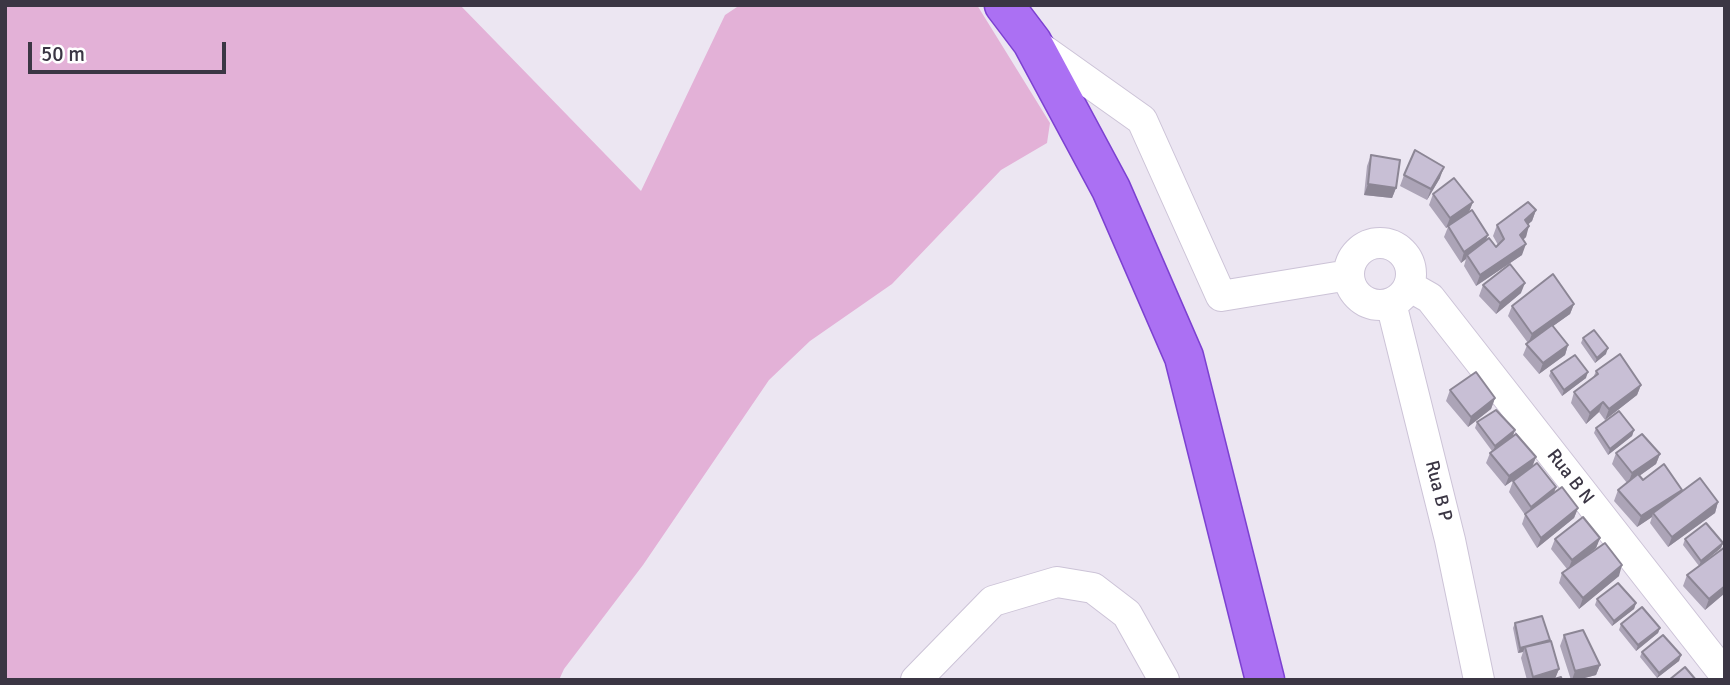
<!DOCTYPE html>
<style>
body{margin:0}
#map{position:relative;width:1730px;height:685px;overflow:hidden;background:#ece6f2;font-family:Signika,sans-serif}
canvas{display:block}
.frame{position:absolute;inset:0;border:7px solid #3b3644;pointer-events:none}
.scale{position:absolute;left:28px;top:42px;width:198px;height:32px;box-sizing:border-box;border:4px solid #3b3644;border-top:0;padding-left:9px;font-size:21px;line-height:24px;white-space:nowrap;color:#3b3644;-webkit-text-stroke:5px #fff;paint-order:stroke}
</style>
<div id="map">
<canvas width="1730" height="685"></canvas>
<div class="frame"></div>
<div class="scale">50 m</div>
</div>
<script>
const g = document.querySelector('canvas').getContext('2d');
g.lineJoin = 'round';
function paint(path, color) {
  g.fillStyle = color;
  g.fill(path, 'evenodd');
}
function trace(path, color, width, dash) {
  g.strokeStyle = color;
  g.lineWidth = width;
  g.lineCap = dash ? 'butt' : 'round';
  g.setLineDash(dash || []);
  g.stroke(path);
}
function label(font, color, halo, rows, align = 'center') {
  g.font = font + ' Signika,sans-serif';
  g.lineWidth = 7;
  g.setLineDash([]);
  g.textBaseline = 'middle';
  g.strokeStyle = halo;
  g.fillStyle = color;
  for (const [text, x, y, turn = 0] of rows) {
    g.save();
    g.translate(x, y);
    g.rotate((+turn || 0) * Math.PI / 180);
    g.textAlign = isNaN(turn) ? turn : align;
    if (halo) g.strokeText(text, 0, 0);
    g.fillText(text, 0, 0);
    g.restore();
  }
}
paint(new Path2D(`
 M5,5H460L641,191L725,15L740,5H977L1050,123L1047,143L1001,170L892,284L810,341L769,380L643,565L564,669L559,680H5Z`), '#e3b1d7');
const minor = new Path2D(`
 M1035,44L1142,120L1221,296L1349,275
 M1349 274a31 31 0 1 1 62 0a31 31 0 1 1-62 0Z
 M1409,286L1430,298L1725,675
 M1391,303L1450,540L1479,680
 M916,680L993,601L1057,582L1093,588L1127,614L1164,680`);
const highway = new Path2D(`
 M1004,5L1032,42L1111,189L1184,357L1265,680`);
trace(minor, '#ccc3d7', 32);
trace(highway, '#7c41d1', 41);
trace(minor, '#fff', 30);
trace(highway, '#ab70f3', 38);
paint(new Path2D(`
 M1371,155L1396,188L1392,198L1364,195L1367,166Z
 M1404,175L1440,178L1427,200L1400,186Z
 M1433,194L1473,202L1469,211L1486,241L1496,247L1498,245L1493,236L1497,225L1536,210L1532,221L1528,224L1526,237L1523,240L1522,255L1476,286L1464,266L1466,259L1461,263L1444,237L1448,227L1446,228L1429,205Z
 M1483,285L1521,293L1496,314L1479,296Z
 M1574,304L1570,314L1553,326L1568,345L1565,355L1539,374L1523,355L1528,343L1508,316L1512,306Z
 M1583,338L1606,354L1595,363L1581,343Z
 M1551,371L1586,378L1562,396L1549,376Z
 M1596,371L1641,385L1637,395L1605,420L1599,412L1586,424L1571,403L1574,392L1593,378Z
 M1450,390L1495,398L1491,409L1468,427L1446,401Z
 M1477,422L1513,436L1536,457L1532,467L1556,487L1554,493L1578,508L1574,518L1537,548L1522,524L1525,515L1509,492L1513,481L1529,469L1505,486L1486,463L1490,453L1492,451L1475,428Z
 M1596,428L1634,430L1632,436L1608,455L1594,433Z
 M1616,453L1660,454L1656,464L1639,476L1643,480L1680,493L1718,502L1715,513L1668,547L1650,523L1652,517L1637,527L1614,501L1618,490L1627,483L1612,464Z
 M1600,538L1596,548L1588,555L1619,576L1579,609L1559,583L1562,573L1567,569L1551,549L1555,539Z
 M1685,539L1723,543L1721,548L1699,566L1683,545Z
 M1687,575L1725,593L1705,610L1683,586Z
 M1597,599L1636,603L1634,609L1612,626L1595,605Z
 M1515,623L1550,641L1559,669L1555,678L1562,680H1527L1521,658L1523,652L1518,653L1513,628Z
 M1621,624L1660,628L1658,633L1636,651L1619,630Z
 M1564,635L1600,665L1596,675L1577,680H1571L1560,646Z
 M1642,652L1681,655L1679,661L1657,678L1640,657Z`), '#aca4b7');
paint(new Path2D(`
 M1444,167L1440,178L1427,200L1431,189Z
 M1368,184L1396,188L1392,198L1364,195Z
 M1473,202L1469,212L1446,228L1450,218Z
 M1536,210L1532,221L1521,231L1525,220Z
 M1529,226L1526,237L1516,246L1520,235Z
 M1488,235L1484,246L1467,255L1466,259L1461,263L1464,252Z
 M1526,244L1522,255L1476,286L1480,275Z
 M1525,283L1521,293L1496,314L1500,303Z
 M1574,304L1570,314L1528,344L1532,334Z
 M1568,345L1565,355L1539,374L1543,363Z
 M1608,348L1606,354L1595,363L1597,358Z
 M1588,372L1586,378L1562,396L1564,390Z
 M1641,385L1637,395L1605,420L1609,409Z
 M1495,398L1491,409L1468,427L1471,417Z
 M1603,402L1599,412L1586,424L1590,413Z
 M1515,430L1513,436L1493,452L1495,446Z
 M1634,430L1632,436L1608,455L1610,449Z
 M1660,454L1656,464L1628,484L1632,473Z
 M1536,457L1532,467L1505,486L1509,476Z
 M1556,487L1552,498L1527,517L1531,507Z
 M1682,490L1678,500L1653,513L1652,517L1637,527L1641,516Z
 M1718,502L1715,513L1668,547L1672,537Z
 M1578,508L1574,518L1537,548L1541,538Z
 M1600,538L1596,548L1568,570L1572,560Z
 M1723,543L1721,548L1699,566L1701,561Z
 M1622,565L1619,576L1579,609L1583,598Z
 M1725,586V593L1705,610L1709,599Z
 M1636,603L1634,609L1612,626L1614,621Z
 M1660,628L1658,633L1636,651L1638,645Z
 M1550,640L1548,646L1525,647L1523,652L1518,653L1520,648Z
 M1681,655L1679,661L1657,678L1659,673Z
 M1600,665L1596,675L1577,680H1572L1575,671Z
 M1559,669L1555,679L1532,680L1533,677Z`), '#8c8695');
const building = new Path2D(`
 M1415,150L1444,167L1431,189L1404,175Z
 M1371,155L1400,160L1396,188L1368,184Z
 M1454,178L1473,202L1450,218L1433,194Z
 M1528,202L1536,210L1525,220L1529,226L1520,235L1526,244L1480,275L1467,255L1489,238L1496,247L1504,239L1497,225Z
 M1472,210L1488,235L1464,252L1448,226Z
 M1510,264L1525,283L1500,303L1483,285Z
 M1553,274L1574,304L1532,334L1512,306Z
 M1552,325L1568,345L1543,363L1526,344Z
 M1594,330L1608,348L1597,358L1583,338Z
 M1620,354L1641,385L1609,409L1603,402L1590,413L1574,392L1598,374L1596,371Z
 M1575,355L1588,372L1564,390L1551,371Z
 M1476,372L1495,398L1471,417L1450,390Z
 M1496,410L1515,430L1495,446L1477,422Z
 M1619,411L1634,430L1610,449L1596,428Z
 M1516,434L1536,457L1509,476L1490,453Z
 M1642,434L1660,454L1632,473L1616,453Z
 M1537,463L1556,487L1531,507L1513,481Z
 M1664,464L1682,490L1641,516L1618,490L1638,474L1643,480Z
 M1700,478L1718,502L1672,537L1653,513Z
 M1562,487L1578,508L1541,538L1525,514Z
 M1583,517L1600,538L1572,560L1555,539Z
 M1706,523L1723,543L1701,561L1685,539Z
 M1605,543L1622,565L1583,598L1562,573Z
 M1725,547V586L1709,599L1687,575Z
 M1618,583L1636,603L1614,621L1597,599Z
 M1642,607L1660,628L1638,645L1621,624Z
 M1542,616L1550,640L1520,648L1515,623Z
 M1583,630L1600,665L1575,671L1564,635Z
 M1663,635L1681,655L1659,673L1642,652Z
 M1551,641L1559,669L1533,677L1525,647Z
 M1685,667L1696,680H1669Z
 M1561,677L1562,680H1551Z`);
paint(building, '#c8bfd5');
trace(building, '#8c8695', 2);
label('19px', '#3b3644', '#fff', [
 ["Rua B N",1570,477,52],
 ["Rua B P",1438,491,76]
]);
</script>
